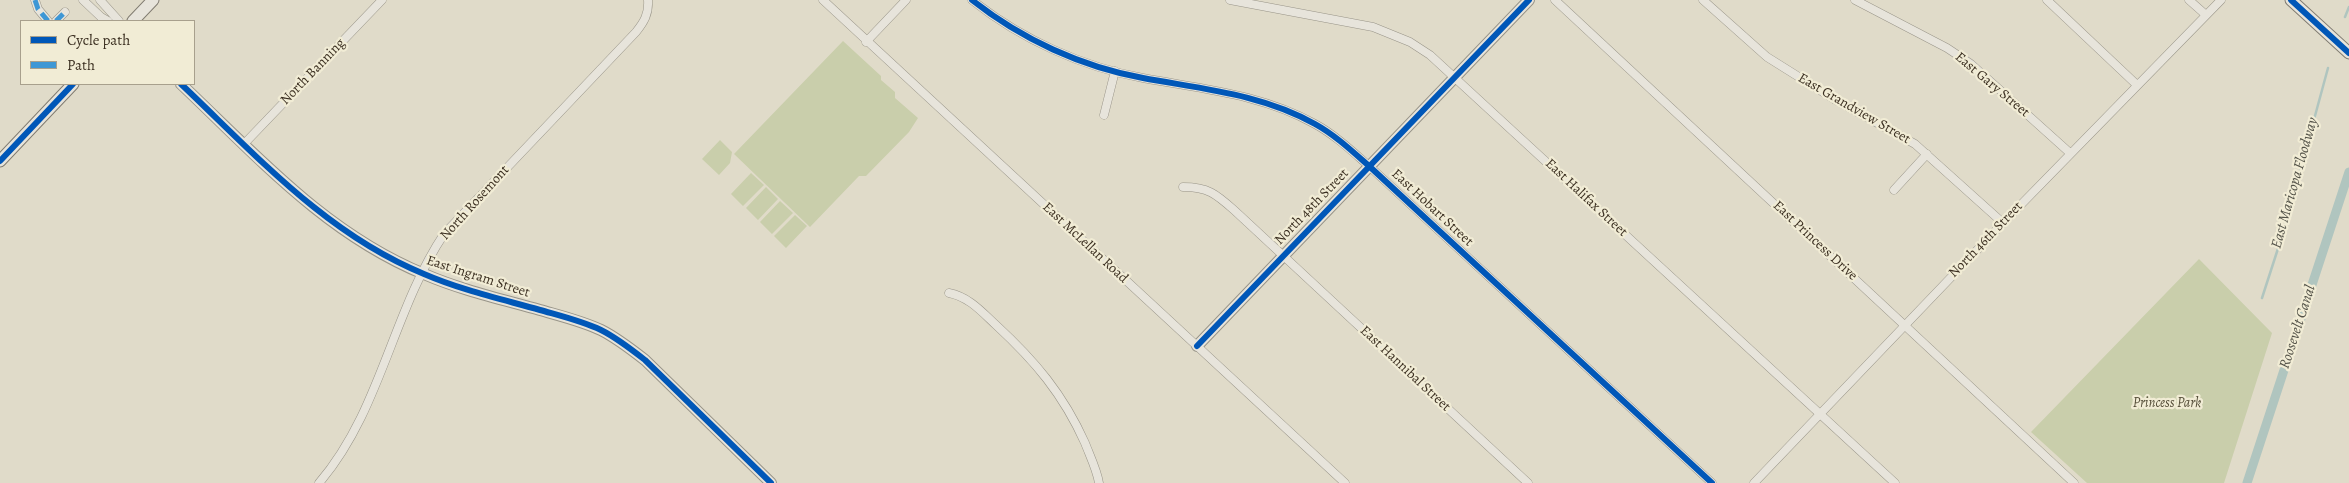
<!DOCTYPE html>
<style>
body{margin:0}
#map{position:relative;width:2349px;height:483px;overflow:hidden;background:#e0dbc9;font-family:Alegreya,serif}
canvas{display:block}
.legend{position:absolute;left:20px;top:20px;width:175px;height:65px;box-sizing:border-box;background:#f1ecd5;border:1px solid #a8a08d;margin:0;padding:6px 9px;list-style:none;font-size:15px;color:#3b2f21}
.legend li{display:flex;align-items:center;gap:10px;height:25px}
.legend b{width:25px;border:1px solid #a8a08d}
</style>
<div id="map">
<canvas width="2349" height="483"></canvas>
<ul class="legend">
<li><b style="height:6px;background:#0057b8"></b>Cycle path</li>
<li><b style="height:6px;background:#3e97d5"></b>Path</li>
</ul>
</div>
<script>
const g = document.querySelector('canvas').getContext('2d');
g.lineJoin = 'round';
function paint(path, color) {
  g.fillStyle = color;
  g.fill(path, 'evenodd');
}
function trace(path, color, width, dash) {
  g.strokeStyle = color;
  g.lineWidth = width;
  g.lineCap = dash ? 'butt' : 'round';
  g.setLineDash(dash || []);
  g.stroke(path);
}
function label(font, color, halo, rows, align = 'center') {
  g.font = font + ' Alegreya,serif';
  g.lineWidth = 4.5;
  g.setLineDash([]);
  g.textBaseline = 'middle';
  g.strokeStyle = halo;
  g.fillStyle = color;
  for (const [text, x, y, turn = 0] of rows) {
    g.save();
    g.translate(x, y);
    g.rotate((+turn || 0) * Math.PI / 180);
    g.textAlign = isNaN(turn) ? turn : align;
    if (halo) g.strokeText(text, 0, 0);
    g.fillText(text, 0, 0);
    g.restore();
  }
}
paint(new Path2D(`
 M843,41L881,76V80L895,92V98L918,118L909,132L866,176H859L810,227L734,154Z
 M720,140L732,152L730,163L719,175L702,159Z
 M751,173L764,185L743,206L731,194Z
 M766,187L778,199L758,220L746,208Z
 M780,201L793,213L772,234L760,222Z
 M795,215L807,226L786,248L774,236Z
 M2199,259L2272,333L2224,483H2087L2031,432Z`), '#c9ceab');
trace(new Path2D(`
 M2345,17L2349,7
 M2262,298L2284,230L2328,68`), '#b0c5bf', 2.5);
trace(new Path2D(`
 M2247,483L2349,172`), '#b0c5bf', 9);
const minor = new Path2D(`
 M35,0L38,9L48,21
 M83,0L101,17L108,21
 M100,0L119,21
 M823,0L1345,483
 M972,0C1021,39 1082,67 1143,78C1202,89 1262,94 1315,124C1335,135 1352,151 1369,166L1712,483
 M1230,0L1373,27L1410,42L1430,55L1895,483
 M1555,0L2074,483
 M1703,0L1767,57L1834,99L1915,144L2003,223
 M1855,0L1947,48L1971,64L2070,153
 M2047,0L2137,85
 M2189,0L2206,15
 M56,21L65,12
 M866,42L906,0
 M1104,115L1115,71
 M244,144L382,0
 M1183,187C1208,187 1216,194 1234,210L1528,483
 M1894,190L1927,154
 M949,293C969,297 981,311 996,325C1035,361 1063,394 1085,443C1090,456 1097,470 1099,483
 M319,483C381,411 392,312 444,234L636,32C644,22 649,14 648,0
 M1754,483L2003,223L2221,0`);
const tertiary = new Path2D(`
 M181,84C256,155 326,234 424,274C461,290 501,299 540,310C561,316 582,321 601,330C617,338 631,349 645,360L771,483
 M1197,346L1529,0`);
const secondary = new Path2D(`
 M2291,0L2349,53
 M133,21L153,0
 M0,161L73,84`);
trace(minor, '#989488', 9);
trace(tertiary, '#989488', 12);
trace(secondary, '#817c71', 13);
trace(minor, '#e7e4db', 8);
trace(tertiary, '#e7e4db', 10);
trace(secondary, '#e7e4db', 11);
trace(new Path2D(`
 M35,0L38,9L48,21
 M56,21L65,12`), '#3e97d5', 5, [10, 5]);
trace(new Path2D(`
 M972,0C1021,39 1082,67 1143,78C1202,89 1262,94 1315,124C1335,135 1352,151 1369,166L1712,483
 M2291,0L2349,53
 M181,84C256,155 326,234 424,274C461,290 501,299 540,310C561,316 582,321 601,330C617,338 631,349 645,360L771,483
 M0,161L73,84
 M1197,346L1529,0`), '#0057b8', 6);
label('14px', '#3b2f21', '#f1ecd5', [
 ["North Banning",313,72,-46],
 ["East Gary Street",1992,85,40],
 ["East Grandview Street",1854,109,30],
 ["East Halifax Street",1586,198,43],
 ["North Rosemont",475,203,-48],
 ["North 48th Street",1312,207,-46],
 ["East Hobart Street",1432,208,43],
 ["North 46th Street",1986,240,-46],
 ["East Princess Drive",1815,241,43],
 ["East McLellan Road",1085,243,43],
 ["East Ingram Street",478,277,18],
 ["East Hannibal Street",1405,369,43]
]);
label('italic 14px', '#544d38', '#f1ecd5', [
 ["Princess Park",2167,404]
]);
label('italic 15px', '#535248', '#f1ecd5', [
 ["East Maricopa Floodway",2295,183,-74],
 ["Roosevelt Canal",2298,327,-72]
]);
</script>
